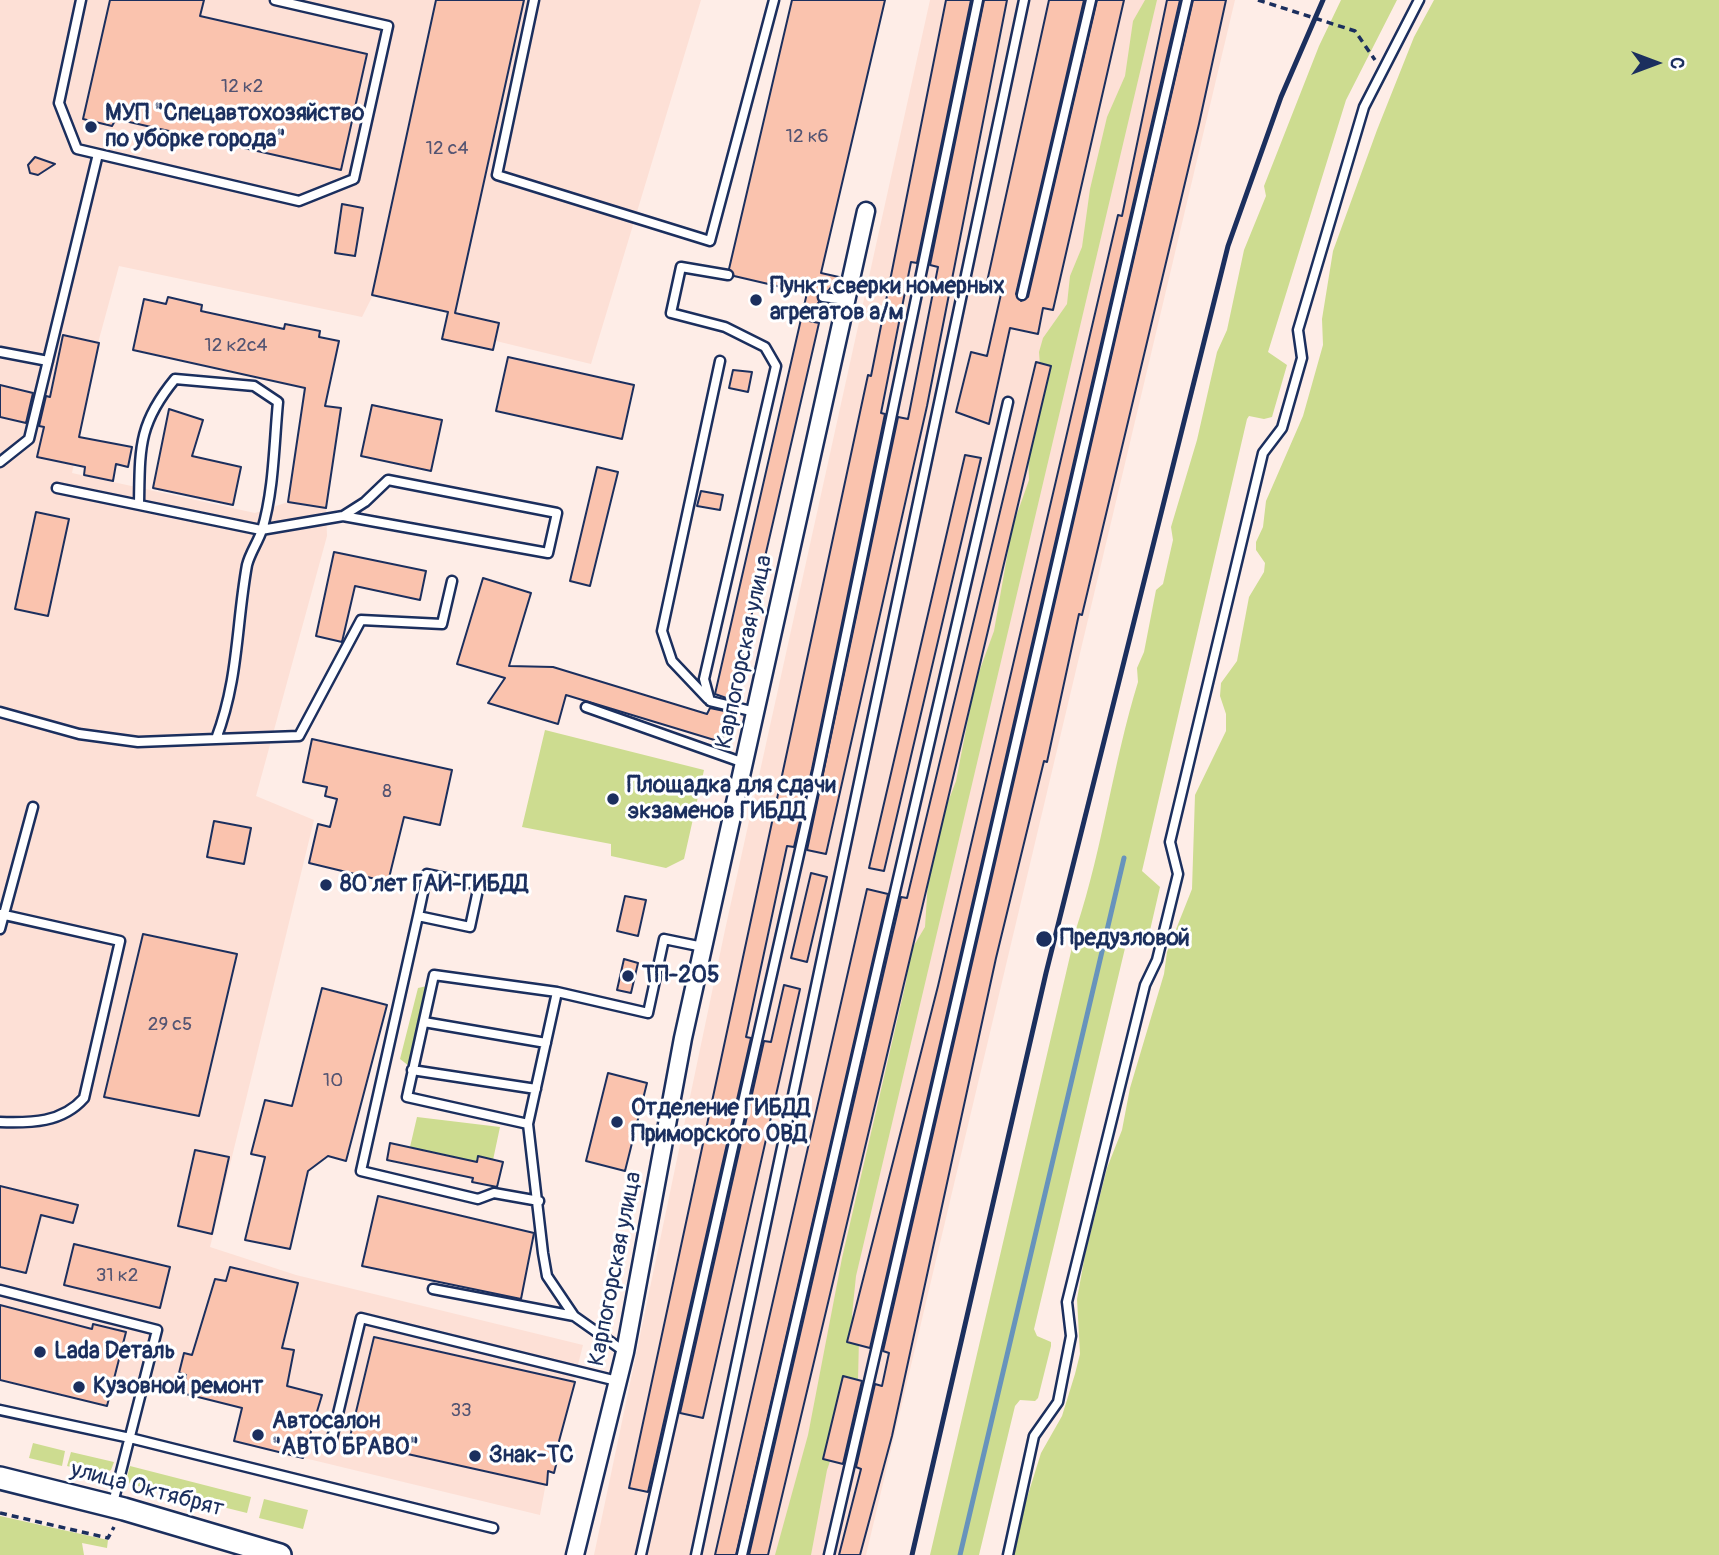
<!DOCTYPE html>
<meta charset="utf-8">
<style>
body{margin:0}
#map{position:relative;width:1719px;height:1555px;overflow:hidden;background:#feede7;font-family:Pangolin,sans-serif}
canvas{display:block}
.north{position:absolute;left:1621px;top:28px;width:70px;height:70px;-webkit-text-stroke:5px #fff;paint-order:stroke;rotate:90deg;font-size:19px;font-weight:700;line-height:28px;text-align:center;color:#1b2f5e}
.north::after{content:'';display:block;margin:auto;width:24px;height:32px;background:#1b2f5e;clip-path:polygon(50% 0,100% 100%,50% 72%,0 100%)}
</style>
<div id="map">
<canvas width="1719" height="1555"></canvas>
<div class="north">С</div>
</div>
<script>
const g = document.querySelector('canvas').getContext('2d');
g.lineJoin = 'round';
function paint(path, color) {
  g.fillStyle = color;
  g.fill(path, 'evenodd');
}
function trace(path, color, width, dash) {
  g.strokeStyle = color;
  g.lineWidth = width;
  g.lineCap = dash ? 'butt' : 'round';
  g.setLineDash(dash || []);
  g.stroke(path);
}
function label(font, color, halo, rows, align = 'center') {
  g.font = font + ' Pangolin,sans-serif';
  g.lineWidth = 6;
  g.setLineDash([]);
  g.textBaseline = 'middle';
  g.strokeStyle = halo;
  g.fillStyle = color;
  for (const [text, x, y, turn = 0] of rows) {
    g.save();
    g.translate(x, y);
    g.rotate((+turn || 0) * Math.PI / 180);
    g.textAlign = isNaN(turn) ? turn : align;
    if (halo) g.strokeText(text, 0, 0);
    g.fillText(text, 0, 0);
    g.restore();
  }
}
paint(new Path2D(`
 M0,0H701L591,364L496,341L499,323L373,295L362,317L119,266L98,343L72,473L255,513L288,502L326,508L327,536L256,796L314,820L210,1247L296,1275L583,1345L555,1456L554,1473L548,1472L540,1515L234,1441L242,1408L114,1376L107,1406L0,1380Z
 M930,0H1235L866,1555H594L725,930Z`), '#fde0d6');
paint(new Path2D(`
 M1145,0H1157L856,1276L852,1315L859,1339L858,1380L827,1470L811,1555H775L808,1435L842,1258L906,982L910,952L925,927L928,881L945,810L956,781L975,683L994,631L1012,528L1029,480L1028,451L1040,366L1039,352L1043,338L1067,304L1070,276L1082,247L1090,189L1107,117L1125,76L1133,21Z
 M1341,0H1397L1346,100L1268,352L1287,365L1272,417L1264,419L1249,416L1247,419L1142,871L1160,887L1148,939L1141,945L1130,942L1126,944L1034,1329L1037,1336L1051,1342V1346L1038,1398L1035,1401L1020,1400L1015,1406L979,1555H930L1077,926C1103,847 1113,763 1138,682L1137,668L1144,652L1156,590L1163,584L1173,540L1171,527L1197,440L1217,352L1227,330L1244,250L1266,196L1264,186L1319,46Z
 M1434,0H1719V1555H1014L1026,1501L1041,1453L1062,1416L1075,1374L1080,1354L1077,1299L1085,1255L1107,1168L1122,1130L1130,1088L1164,974L1167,952L1192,889L1195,795L1226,731V714L1220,696L1221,683L1237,661L1249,597L1264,572L1265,563L1256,550V542L1263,527L1266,501L1303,416L1323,345L1322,319L1333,251L1377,130L1414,37Z
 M545,730L704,770L684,859L666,868L611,856V844L522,827Z
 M427,986L409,1066L400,1059L418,988Z
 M417,1117L500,1127L493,1160L479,1156L477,1162L410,1147Z
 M33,1443L65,1451L62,1466L29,1458Z
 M71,1452L114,1462L111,1470L100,1475L67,1466Z
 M130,1466L251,1497L247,1513L130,1484L127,1477Z
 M264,1499L308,1510L303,1529L259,1518Z
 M0,1516L108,1540L107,1548L82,1543L84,1555H0Z`), '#cddc90');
trace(new Path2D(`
 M960,1555L1124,858`), '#6793bc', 5);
const building = new Path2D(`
 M110,0H204L200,16L367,54L341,170L116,119L112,126L83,119Z
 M436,0H524L455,313L499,323L493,350L442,339L448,312L372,295Z
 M792,0H885L821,273L839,277L828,291L818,293L819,302L804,320L819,323L732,700L715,694L807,293L734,276L729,269Z
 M946,0H971L917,263L911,262L881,413L885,414L812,769L794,847L787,846L746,1037L751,1038L648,1492L629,1488L868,375L871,376Z
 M984,0H1007L927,406L826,854L807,850L898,417L908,419L938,267L930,265Z
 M1049,0H1084L1016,294L1021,301L1028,297L1097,0H1124L1053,310L1043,308L1038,334L1010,328L989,424L956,412L971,352L987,356L1001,294L985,291Z
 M1167,0H1180L870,1348L847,1342L938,986L1118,215L1122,216Z
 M1193,0H1226L1199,124L1082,615L1079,614L1047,762L1044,761L996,958L892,1436L860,1555H839L861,1469L856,1467L875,1384L882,1386L889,1353L883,1351Z
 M35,157L55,164L38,175L30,173L28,165Z
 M342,204L363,208L355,256L335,253Z
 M168,297L202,305L201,311L284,329L285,324L320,331L319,337L339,341L325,406L341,408L326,508L288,502L305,388L133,350L144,299L166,304Z
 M63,335L99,343L79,437L132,447L128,467L116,464L113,481L84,475L85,467L37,457L44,427L39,426L46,396L50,397Z
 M508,357L634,385L622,439L496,411Z
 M1036,362L1051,366L768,1555H749L901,897L907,898Z
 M733,370L752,372L748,392L729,388Z
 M0,385L33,393L26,423L0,417Z
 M372,405L442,420L431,471L361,456Z
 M169,409L203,420L192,456L241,467L233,505L153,488Z
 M965,455L981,458L884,871L869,868Z
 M597,467L618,472L590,586L570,581Z
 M701,491L723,495L720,510L697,506Z
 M36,512L69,519L48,616L15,609Z
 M334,552L426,571L420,600L355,586L342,642L316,636Z
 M483,578L531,593L509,666L553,667L707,714L710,708L729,712L721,742L566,695L558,724L488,703L505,678L457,664Z
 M312,739L452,770L440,825L404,817L388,882L309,863L318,824L330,827L337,799L325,796L327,787L303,782Z
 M214,821L251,828L244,864L207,857Z
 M811,873L827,877L807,962L791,958Z
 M867,889L888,894L736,1555H715Z
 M625,896L646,900L638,936L617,931Z
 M143,934L237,954L199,1116L104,1097Z
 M624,959L638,963L631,993L617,990Z
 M784,985L800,989L703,1418L680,1413L764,1041L771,1042Z
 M322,988L387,1005L346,1161L328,1156L308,1171L290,1249L245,1240L265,1157L251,1154L265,1100L292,1106Z
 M608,1073L647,1083L625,1171L586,1161Z
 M390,1143L477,1162L478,1156L503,1162L497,1187L472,1182L473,1178L387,1160Z
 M195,1150L229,1157L212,1234L178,1226Z
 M0,1186L78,1205L73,1223L41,1215L26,1273L0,1267Z
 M378,1196L534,1233L521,1299L362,1266Z
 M74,1244L170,1267L160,1308L64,1285Z
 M230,1267L298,1283L282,1348L294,1350L287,1386L322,1395L303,1458L234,1441L242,1408L182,1393L186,1375L179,1373L184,1353L192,1355L215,1279L226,1281Z
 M0,1305L92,1329L93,1324L126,1332L107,1406L0,1380Z
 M374,1337L575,1382L555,1456L558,1457L554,1473L548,1471L547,1485L349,1441Z
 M843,1376L862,1381L843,1464L823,1459Z`);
paint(building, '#fac3ae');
trace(building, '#1b2f5e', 2);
const lane = new Path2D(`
 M81,0L59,103L77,149L299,201L354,179L388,26L275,0
 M534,0L497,175L710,241L774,0
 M728,275L681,267L671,313L725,327L765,347L776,366L704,679L710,701L755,712
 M1022,295L1091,0
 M823,297L847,300
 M0,352L48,361
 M0,462L29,439L98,154
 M57,488L261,530L343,516L548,553L557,513L388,480L365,502L343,516
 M708,699L672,661L662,631L720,361
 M586,707L744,763
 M0,712L79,734L138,742L216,739C239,678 236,626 247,565C250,553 258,542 262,530C274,490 274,444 278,402L254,386L175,379C138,424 140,448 139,504
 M216,739L299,736L361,620L442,624L452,581
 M0,914L120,941L84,1098C62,1123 31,1123 0,1122
 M418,916L470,927L479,885L427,874L418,916L361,1171L478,1199L494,1193L539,1201
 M0,929L33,807
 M557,992L528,1124L543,1253L547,1276L574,1316L625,1352
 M424,1022L546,1043
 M412,1070L536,1089
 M528,1124L407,1097L434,975L557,992L648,1013L664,939L703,947
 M433,1289L574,1316
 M0,1290L157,1330L113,1503
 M0,1410L130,1438L493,1528
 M330,1447L361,1318L617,1381
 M641,1555L818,770L978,0
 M696,1555L1024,0
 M742,1555L1008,402
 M829,1555L1187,0
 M1008,1555L1034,1436L1058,1402L1071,1336L1067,1302L1145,985L1157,960L1178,874L1170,842L1263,453L1282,428L1302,358L1298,330L1364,107L1419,0`);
const street = new Path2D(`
 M575,1555L625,1352L683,1038L866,211`);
const secondary = new Path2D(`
 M0,1478L124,1509L280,1555`);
trace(lane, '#1b2f5e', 13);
trace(street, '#1b2f5e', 21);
trace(secondary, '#1b2f5e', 26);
trace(new Path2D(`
 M1258,0L1355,31L1375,60
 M0,1513L108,1538L114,1527`), '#1b2f5e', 3.5, [7, 5]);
trace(lane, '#fff', 8);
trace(street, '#fff', 16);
trace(secondary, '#fff', 21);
trace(new Path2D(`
 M912,1555L1046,973L1228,246L1281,97L1323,0`), '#1b2f5e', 5);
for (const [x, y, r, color] of [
 [91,127,7,"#1b2f5e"],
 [756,300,7,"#1b2f5e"],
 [613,799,7,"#1b2f5e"],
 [326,885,7,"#1b2f5e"],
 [1044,939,9,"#1b2f5e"],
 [628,976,7,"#1b2f5e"],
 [617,1122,7,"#1b2f5e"],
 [40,1352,7,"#1b2f5e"],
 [79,1387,7,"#1b2f5e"],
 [258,1435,7,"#1b2f5e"],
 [475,1456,7,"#1b2f5e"]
]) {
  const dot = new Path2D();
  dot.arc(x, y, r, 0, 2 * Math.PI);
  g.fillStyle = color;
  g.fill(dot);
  trace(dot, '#fff', 2.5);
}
label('19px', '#535472', null, [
 ["12 к2",242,87],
 ["12 к6",807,137],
 ["12 с4",447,149],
 ["12 к2с4",236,346],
 ["8",387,792],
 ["29 с5",170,1025],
 ["10",333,1081],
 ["31 к2",117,1276],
 ["33",461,1411]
]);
label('bold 23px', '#1b2f5e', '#fff', [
 ["МУП \"Спецавтохозяйство",105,114],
 ["по уборке города\"",105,140],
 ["Пункт сверки номерных",770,287],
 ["агрегатов а/м",770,313],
 ["Площадка для сдачи",627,786],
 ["экзаменов ГИБДД",627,812],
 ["80 лет ГАИ-ГИБДД",340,885],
 ["Предузловой",1060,939],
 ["ТП-205",642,976],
 ["Отделение ГИБДД",631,1109],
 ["Приморского ОВД",631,1135],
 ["Lada Dеталь",54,1352],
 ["Кузовной ремонт",93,1387],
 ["Автосалон",272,1422],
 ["\"АВТО БРАВО\"",272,1448],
 ["Знак-ТС",489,1456]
], 'left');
label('23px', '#1b2f5e', '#fff', [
 ["Карпогорская улица",745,652,-78],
 ["Карпогорская улица",616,1269,-79],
 ["улица Октябрят",147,1490,15]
]);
</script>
